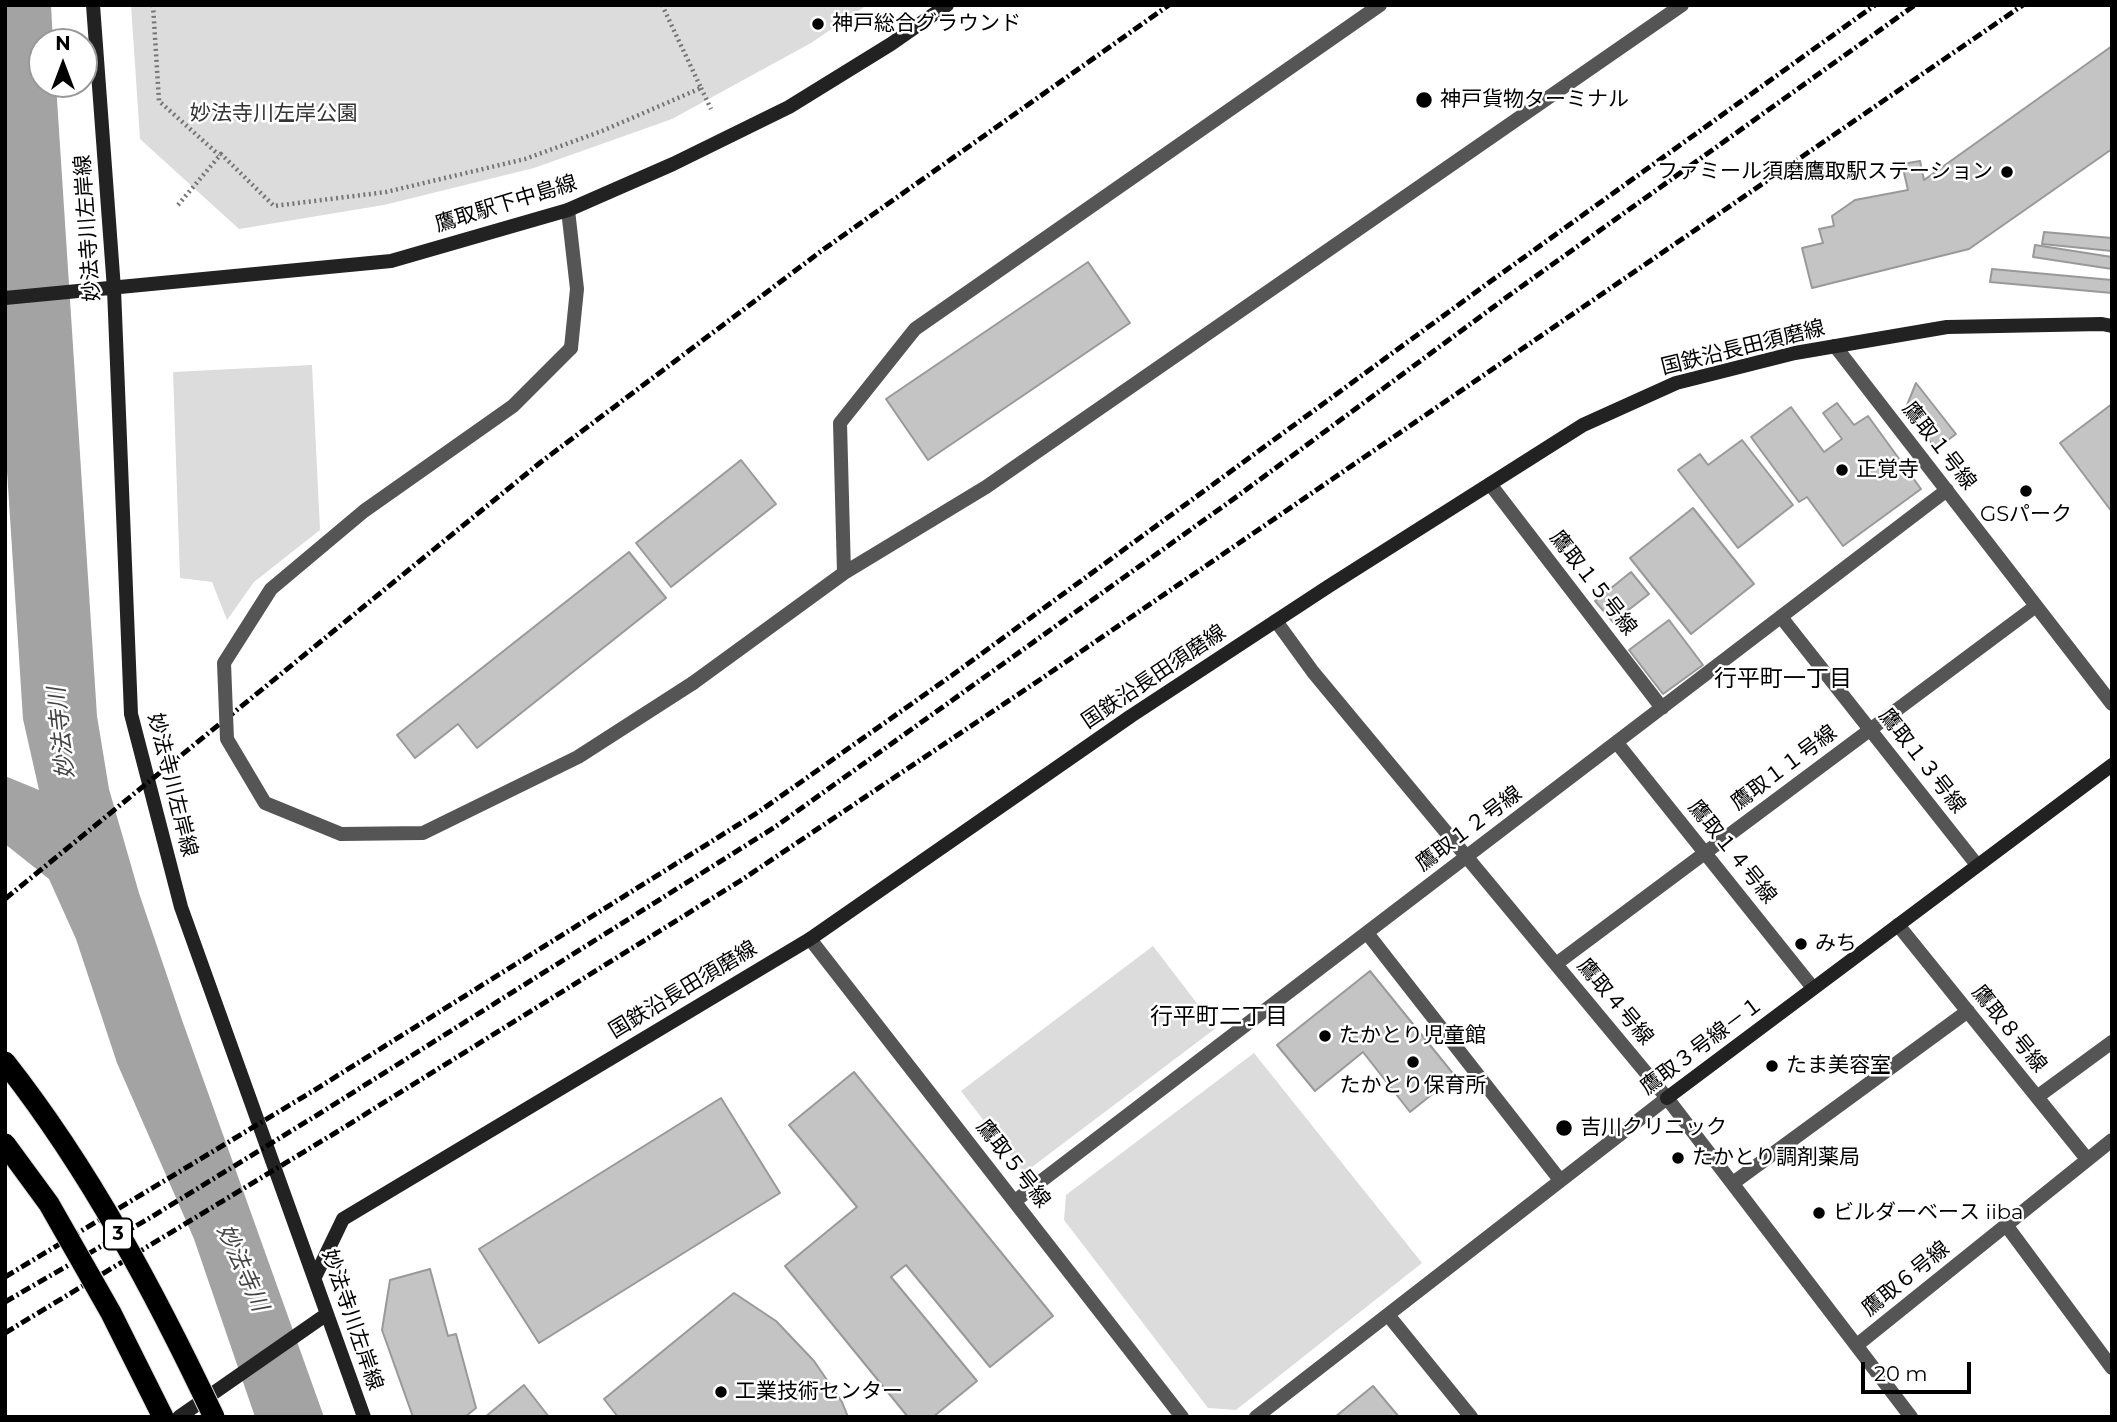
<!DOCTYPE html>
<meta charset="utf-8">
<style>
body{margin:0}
#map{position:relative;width:2117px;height:1422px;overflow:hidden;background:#fff;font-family:Montserrat,sans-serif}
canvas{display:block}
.frame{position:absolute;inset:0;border:7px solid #000;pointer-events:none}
.north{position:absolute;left:28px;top:28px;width:70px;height:70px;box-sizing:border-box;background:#fff;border:2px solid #999;border-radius:50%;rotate:0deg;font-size:19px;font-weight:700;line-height:28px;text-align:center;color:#000}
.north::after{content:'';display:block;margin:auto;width:24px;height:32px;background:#000;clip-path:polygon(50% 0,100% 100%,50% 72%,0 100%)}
.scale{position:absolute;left:1861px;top:1362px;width:110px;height:32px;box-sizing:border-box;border:4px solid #000;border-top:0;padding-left:9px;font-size:21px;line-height:24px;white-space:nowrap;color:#000;-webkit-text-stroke:5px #fff;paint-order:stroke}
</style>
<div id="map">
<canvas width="2117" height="1422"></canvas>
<div class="frame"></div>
<div class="north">N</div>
<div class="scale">20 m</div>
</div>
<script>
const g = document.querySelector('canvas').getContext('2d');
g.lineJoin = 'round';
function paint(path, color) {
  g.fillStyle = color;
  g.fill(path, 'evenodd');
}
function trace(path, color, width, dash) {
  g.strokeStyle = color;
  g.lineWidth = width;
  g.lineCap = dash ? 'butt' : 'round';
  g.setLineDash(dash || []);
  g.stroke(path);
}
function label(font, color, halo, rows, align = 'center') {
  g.font = font + ' Montserrat,"Noto Sans JP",sans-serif';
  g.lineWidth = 5;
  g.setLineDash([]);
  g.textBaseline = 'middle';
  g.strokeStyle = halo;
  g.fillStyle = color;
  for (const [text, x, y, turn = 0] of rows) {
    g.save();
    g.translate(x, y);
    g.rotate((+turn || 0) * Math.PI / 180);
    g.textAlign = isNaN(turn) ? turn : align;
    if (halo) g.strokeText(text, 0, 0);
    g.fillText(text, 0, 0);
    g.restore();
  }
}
paint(new Path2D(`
 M131,5H867L811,43L672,119L534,168L384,205L239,229L140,139Z
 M312,365L320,530L254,582L227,620L212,582L180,578L173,372Z
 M1153,946L1216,1028L1024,1173L961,1091Z
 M1254,1053L1422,1263L1236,1410L1208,1408L1064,1220L1066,1195Z`), '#dcdcdc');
paint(new Path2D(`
 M5,5H51L53,42H42V84H56L97,716L109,789L139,893L182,1020L324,1417H255L194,1239L117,1063L76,939L49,879L5,844V776L39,790L23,719L5,440Z`), '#a3a3a3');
const building = new Path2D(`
 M2112,46V149L1969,249L1812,288L1802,248L1823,243L1819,229L1834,226L1832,216L1855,200L1908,190L1902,164L1920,161L1924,180Z
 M2044,232L2112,238V251L2042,244Z
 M2035,245L2112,257V269L2033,257Z
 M1088,262L1130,323L928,460L886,399Z
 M1992,269L2112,280V293L1990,282Z
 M1916,383L1956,434L1936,449L1905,410Z
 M1837,403L1854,425L1868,416L1921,489L1843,546L1807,497L1799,502L1751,437L1791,407L1824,452L1842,439L1823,413Z
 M2112,404V512L2060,443Z
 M1742,440L1793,505L1738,548L1678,470L1700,454L1708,465Z
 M741,460L776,504L671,587L636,543Z
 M1693,508L1754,584L1691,634L1630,558Z
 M629,552L666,598L477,748L458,724L415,758L397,735Z
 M1631,572L1649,594L1613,622L1595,601Z
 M1669,620L1703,665L1663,694L1629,650Z
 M1370,971L1455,1076L1410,1112L1363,1052L1315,1091L1277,1045Z
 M854,1072L1053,1316L990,1367L906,1265L891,1277L977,1381L933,1417H908L785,1266L857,1207L789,1125Z
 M721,1098L780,1193L539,1343L479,1249Z
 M430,1269L448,1336L456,1334L476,1408L465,1417H413L382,1330L390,1280Z
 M734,1293L776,1321L814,1361L842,1402L848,1417H618L604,1399Z
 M524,1385L549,1417H485Z
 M1373,1386L1399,1417H1335Z`);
paint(building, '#c4c4c4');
trace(building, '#999', 2);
trace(new Path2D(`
 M153,5L159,101L219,155
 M701,88L711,109
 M178,205L221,154L274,206L386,192L525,159L602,131L701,88L662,5`), '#777', 4.5, [2, 3.5]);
trace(new Path2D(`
 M568,210L577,289L571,348
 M844,573L840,423L915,329L1380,5
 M1781,617L1977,865
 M693,683L844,573L986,487L1682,5
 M1617,743L1813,988`), '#555', 14);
trace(new Path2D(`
 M1835,346L2112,704
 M1490,484L1662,708
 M1276,621L1313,672L1667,1098L1911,1417
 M1898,925L2087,1159
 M1367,933L1560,1180
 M810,939L1182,1417
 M1556,964L2036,606
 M2037,1097L2112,1042
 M1733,1183L1968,1011
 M1015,1201L1947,490
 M2006,1225L2112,1368
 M1388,1315L1471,1417
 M1857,1345L2112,1140
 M1256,1417L1667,1098`), '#555', 14);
trace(new Path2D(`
 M93,5L114,289L131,714L181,907L364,1417
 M5,298L391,261L568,210L673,164L789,107L891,44L947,5
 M1667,1098L2112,765
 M315,1277L343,1219L810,939L1131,716L1329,586L1583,425L1676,383L1795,353L1947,327L2102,324L2112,326
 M179,1417L327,1314`), '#222', 14);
trace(new Path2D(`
 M5,899L541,462L824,249L1169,5
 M5,1277L313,1091L757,813L951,676L1491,281L1875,5
 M5,1302L148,1219L322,1112L775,827L1239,495L1511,294L1915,5
 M5,1333L335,1133L740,881L1041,679L2023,5`), '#000', 5, [10, 3.5, 2, 3.5]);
const highwayBridge = new Path2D(`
 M5,1062C90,1170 155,1293 214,1417
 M5,1144L49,1204L111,1313L163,1417`);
trace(highwayBridge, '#dbdbdb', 23, []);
trace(new Path2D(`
 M571,348L513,406L364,511L271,589L224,663L227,739L265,803L341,834L423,833L578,757L693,683`), '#555', 14);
trace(highwayBridge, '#000', 21);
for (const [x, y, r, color] of [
 [818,24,7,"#000"],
 [1424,100,9,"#000"],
 [2007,172,7,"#000"],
 [1842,470,7,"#000"],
 [2026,491,7,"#000"],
 [1801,944,7,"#000"],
 [1325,1036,7,"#000"],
 [1413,1062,7,"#000"],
 [1772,1066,7,"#000"],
 [1564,1128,9,"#000"],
 [1678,1158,7,"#000"],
 [1819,1213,7,"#000"],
 [721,1392,7,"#000"]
]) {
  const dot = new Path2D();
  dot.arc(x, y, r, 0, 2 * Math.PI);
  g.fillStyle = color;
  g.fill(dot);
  trace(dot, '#fff', 2.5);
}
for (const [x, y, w] of [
 [118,1234,28]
]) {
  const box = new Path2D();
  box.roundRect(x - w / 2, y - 15.5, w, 31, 5);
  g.fillStyle = '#fff';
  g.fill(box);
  trace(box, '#000', 2);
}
label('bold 19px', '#000', null, [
 ["3",118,1234]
]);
label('21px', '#000', '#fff', [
 ["神戸総合グラウンド",832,24],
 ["神戸貨物ターミナル",1440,100],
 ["ファミール須磨鷹取駅ステーション",1993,172,"right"],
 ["正覚寺",1856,470],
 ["GSパーク",2026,515,"center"],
 ["みち",1815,944],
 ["たかとり児童館",1339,1036],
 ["たま美容室",1786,1066],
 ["たかとり保育所",1413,1086,"center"],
 ["吉川クリニック",1580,1128],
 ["たかとり調剤薬局",1692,1158],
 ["ビルダーベース iiba",1833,1213],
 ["工業技術センター",735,1392]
], 'left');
label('21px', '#333', '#fff', [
 ["妙法寺川左岸公園",274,114]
]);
label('21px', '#000', '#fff', [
 ["鷹取駅下中島線",506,204,-17],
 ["妙法寺川左岸線",88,228,-94],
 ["国鉄沿長田須磨線",1743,348,-14],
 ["鷹取１号線",1939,446,52],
 ["鷹取１５号線",1593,583,52],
 ["国鉄沿長田須磨線",1154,677,-34],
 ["鷹取１３号線",1922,761,52],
 ["鷹取１１号線",1784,768,-37],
 ["妙法寺川左岸線",172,785,76],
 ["鷹取１２号線",1469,829,-37],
 ["鷹取１４号線",1732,852,51],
 ["国鉄沿長田須磨線",683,990,-31],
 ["鷹取４号線",1615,1002,50],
 ["鷹取８号線",2009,1029,51],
 ["鷹取３号線－１",1702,1046,-37],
 ["鷹取５号線",1013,1164,52],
 ["鷹取６号線",1906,1279,-39],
 ["妙法寺川左岸線",352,1320,71]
]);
label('23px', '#000', '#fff', [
 ["行平町一丁目",1783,679],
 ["行平町二丁目",1219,1017]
]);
label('italic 23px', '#444', '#fff', [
 ["妙法寺川",62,733,-96],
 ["妙法寺川",242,1268,66]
]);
</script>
